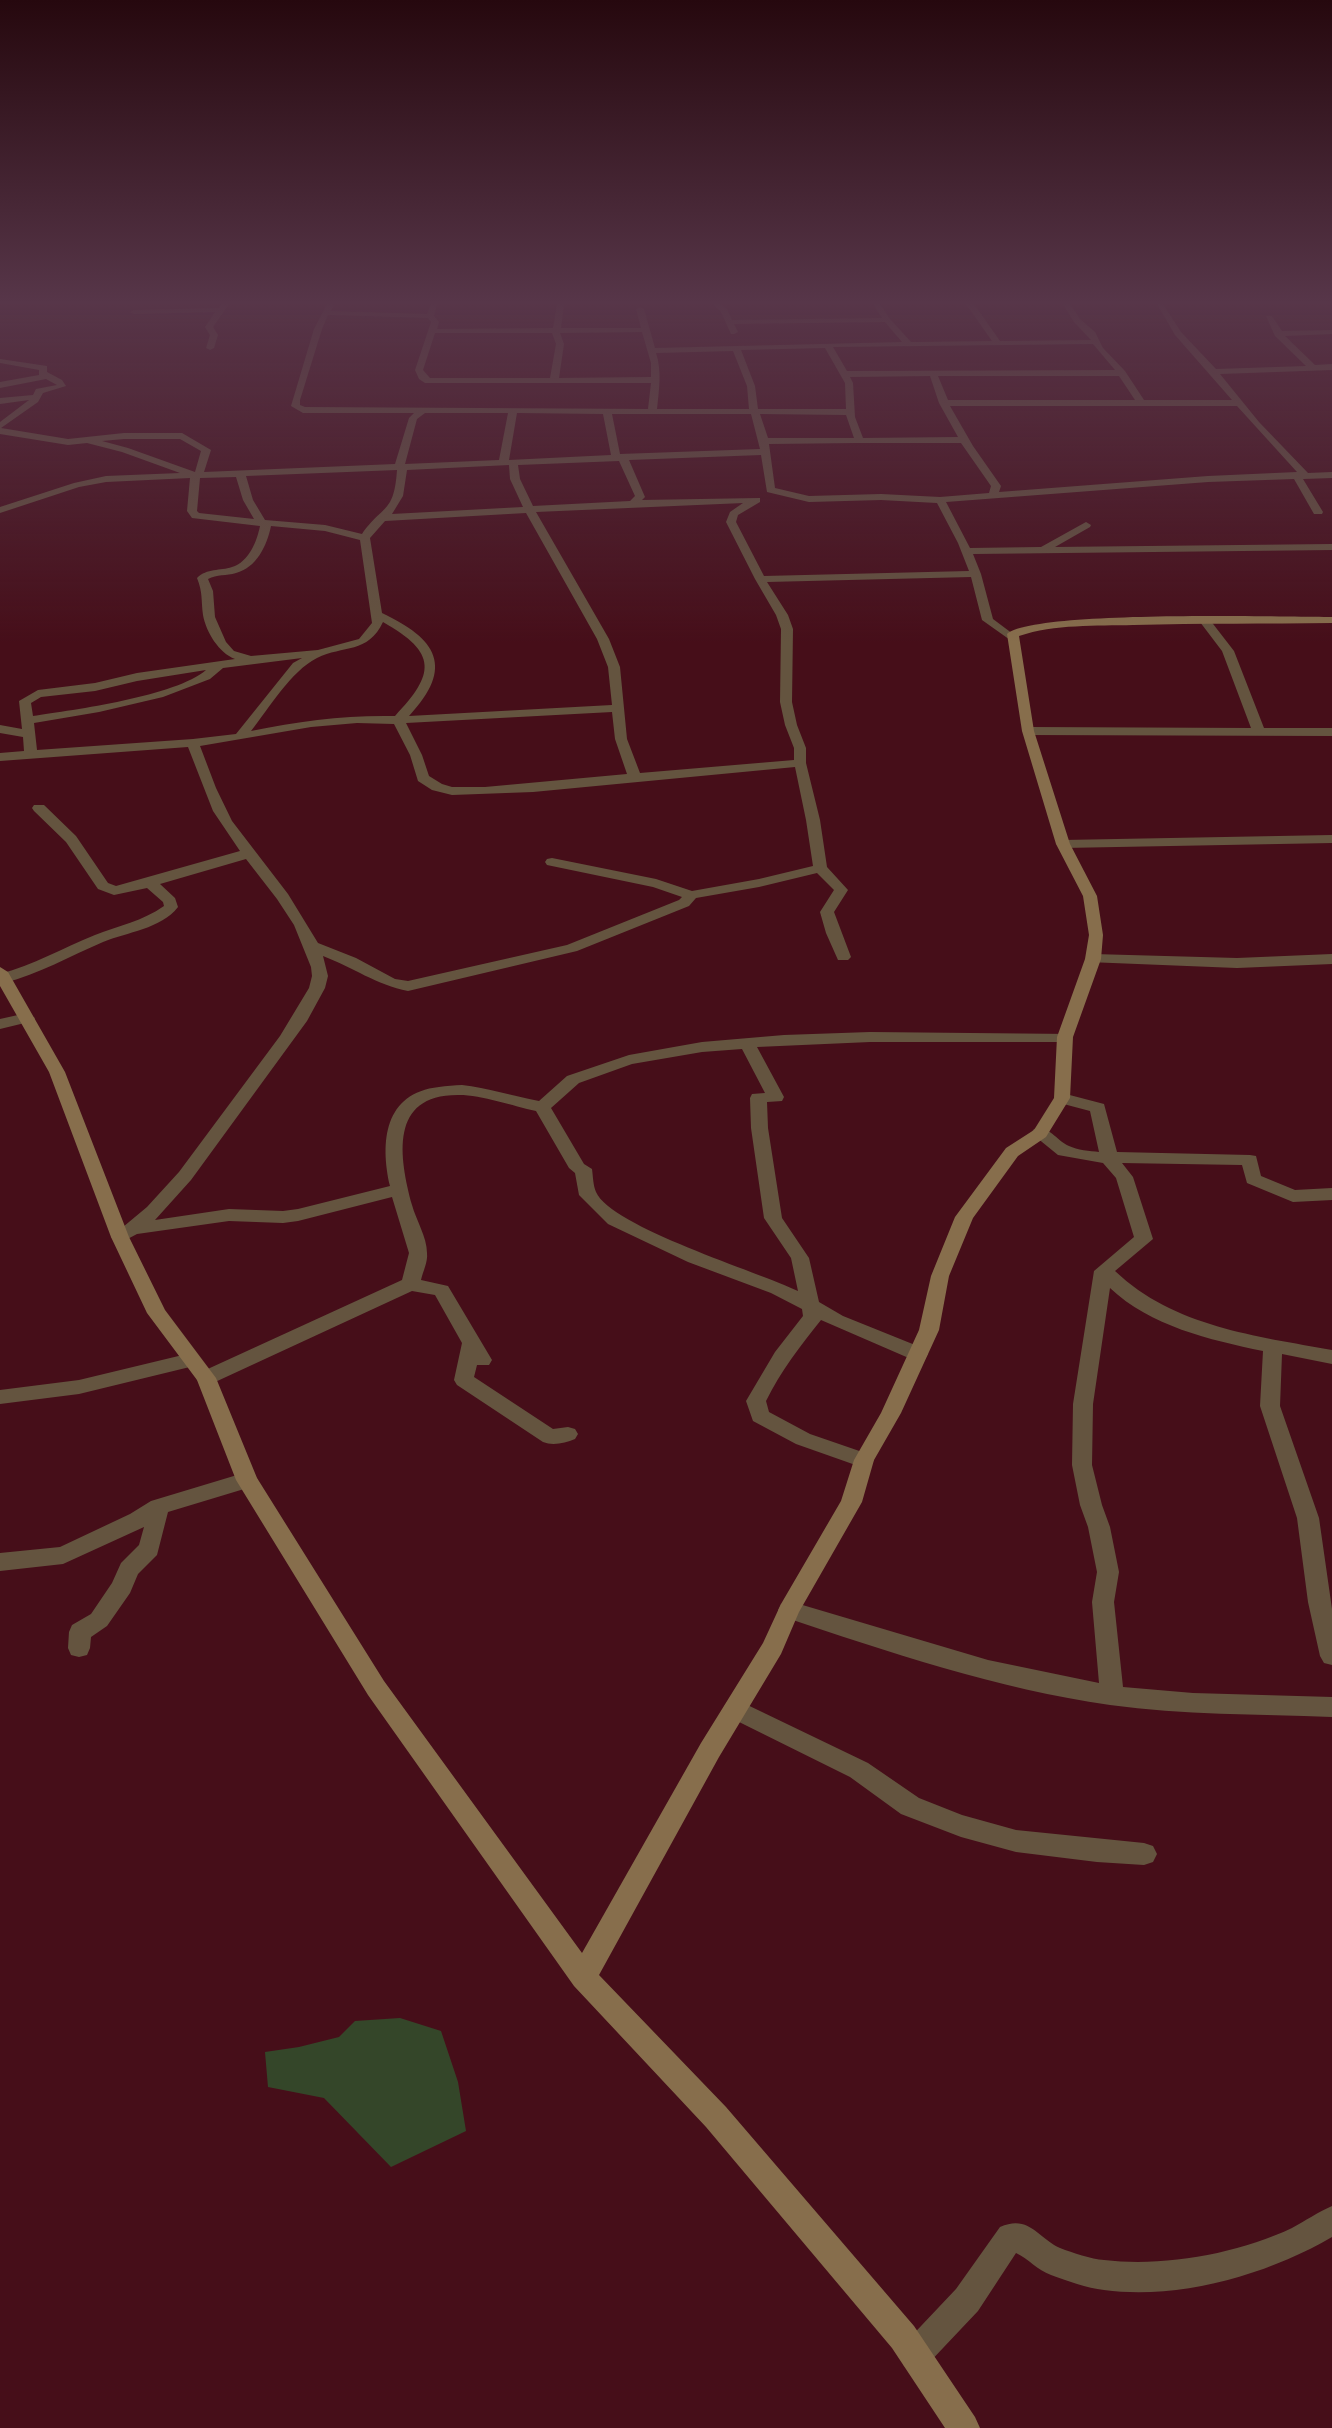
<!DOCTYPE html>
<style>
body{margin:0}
canvas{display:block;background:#460e19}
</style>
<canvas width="1332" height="2428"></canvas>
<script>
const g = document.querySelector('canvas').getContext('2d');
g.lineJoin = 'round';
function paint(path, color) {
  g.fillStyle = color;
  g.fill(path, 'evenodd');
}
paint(new Path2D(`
 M400,2018L441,2031L458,2082L466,2131L391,2167L324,2098L268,2087L265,2052L299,2047L339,2037L355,2021Z`), '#344629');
paint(new Path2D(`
 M221,304H229L213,327L218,335L214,348L210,350L206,348L210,335L205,327L215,312L134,314L130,312L134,310L219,308Z
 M327,304H334L331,311L427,314L431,304H437L434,316L439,322L437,329L553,328L557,304H564L561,328H641L636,309L640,307L644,309L655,348L902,342L885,322L734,324L738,332L734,334H731L721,312L713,304H720L727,309L732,320L882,318L873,304H880L890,319L911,342L992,341L966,304H974L1000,341L1091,340L1074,322L1063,304H1070L1080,319L1095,332L1103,348L1125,371L1144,400H1232L1175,335L1157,304H1163L1181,332L1216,369L1306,366L1275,336L1266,316H1272L1282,331L1332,330V334L1285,336L1315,365L1332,364V370L1220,374L1259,422L1308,473L1332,472V478L1303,479L1323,512L1322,514H1314L1294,479L1208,482L946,502L970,548L1041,547L1086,522L1091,525L1090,527L1055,547L1332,544V550L973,554L981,574L993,619L1017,637V641L1013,642L982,620L971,577L767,582L788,615L793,629L792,702L797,725L806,748V763L820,820L827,867L848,890L834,912L851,957L848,960H838L826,933L820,912L834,890L817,873L759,887L696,898L689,906L577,951L408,991C377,985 352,967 323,956L328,976L325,988L307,1021L191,1180L155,1220L229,1209L283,1211L298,1209L390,1186C380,1142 384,1093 439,1087C446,1086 455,1085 462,1085C487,1088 513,1096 539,1101L567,1076L629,1055L702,1042L784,1035L870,1032L1071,1034L1073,1037L1065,1042H870L757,1047L784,1097L782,1101L767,1102L768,1128L782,1218L809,1258L819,1302L843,1316L925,1349L928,1354L925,1359L918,1361L911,1359L821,1320C800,1346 781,1371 766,1401L769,1412L810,1434L871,1455L874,1460L871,1465L864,1468L796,1444L753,1421L746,1401L775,1352L803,1316L802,1309L771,1293L688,1262L608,1224L579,1195L575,1173L569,1168L536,1111C513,1106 482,1095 459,1095C389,1094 399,1157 412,1205C416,1220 427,1237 427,1253C428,1262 423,1271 421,1280L448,1286L492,1360L489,1365H477L474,1377L553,1429L568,1427L575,1429L578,1434L575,1439C565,1443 553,1446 543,1442L457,1385L454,1380L462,1343L435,1295L412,1291L213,1383L206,1385L199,1383L196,1378L199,1373L402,1280L409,1253L392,1197L298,1221L283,1223L229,1221L137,1234L120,1243L114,1241L111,1237L147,1207L179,1172L280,1036L309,988L312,976L311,967L294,925L277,899L246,859L160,884L175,898L178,907C161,929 127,932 103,942C70,956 39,974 4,983L0,982V974C33,965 63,948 95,935C118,926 143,921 164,906L163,902L147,888L114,895L98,889L66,842L34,811L32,808L34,805H44L76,836L108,883L116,886L240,851L213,811L188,747L0,761V753L24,751L23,737L0,733V725L22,729L19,701L38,690L95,683L137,673L235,659C219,653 206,632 203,615C201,600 203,593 197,578C207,568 220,571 232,567C249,562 257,541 260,526L192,518L187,511L190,478L106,482L79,487L0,513V507L74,483L106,476L180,473L122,452L87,443L68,445L0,434V422L29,400L0,404V398L33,395L36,389L57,385L46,379L0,388V382L39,375V370L0,363V359L47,366V372L62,380L66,386L43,393L38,402L1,428L68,439L124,433H182L211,450L204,472L395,464L409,418L414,413H303L291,406L314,329ZM328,315L428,318L431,322L415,370L419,379L425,383H651L648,409L305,407L300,405V400L322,329ZM642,332L651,363V377L559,378L564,344L560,333ZM435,333H552L556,344L550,378H430L423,370ZM1093,344L1115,370L847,371L833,347ZM825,348L845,383L846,409H758L755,386L741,350ZM733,351L747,386L749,409H657C659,390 662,371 656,353ZM930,376L939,403L958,437L863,438L855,417L853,383L850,377ZM938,376H1119L1135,400H948ZM950,406H1237L1297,472L1208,476L999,492L1001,486L973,446ZM425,413H508L499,460L405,464L417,419ZM517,413L603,414L611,455L509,460ZM612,414H751L760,449L620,454ZM760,414L846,415L854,438H768ZM124,439H180L201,451L195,472L128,448L102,441ZM856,443H961L991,486L989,493L940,497L881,494L809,496L775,488L769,444ZM761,455L767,492L809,502L881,500L937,503L958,543L969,571L764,576L736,522L738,515L760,502V498L642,500L645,497L629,460ZM619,461L635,496L630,501L533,506L520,479L518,465ZM509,465L510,479L523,507L392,514L403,496L407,470ZM397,470C394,514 383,504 362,534L325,525L265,520L253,500L246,476ZM236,477L243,500L254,519L199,513L197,511L200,478ZM743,503L730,512L726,522L755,579L776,615L781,629L780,702L785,725L794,748V760L640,773L627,739L620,667L609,639L536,512ZM526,513L597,639L608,667L612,705L409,716C455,667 437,639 382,613L370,538L385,521ZM271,526L325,531L360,540L372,623L359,639L318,650L251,656L234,651L226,642L215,617L213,591L208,579C217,574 226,576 236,573C256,568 267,546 271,526ZM383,622C438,653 435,674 395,716C345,715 300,721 251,731C269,708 291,671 317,658C343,645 368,654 383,622ZM302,658L293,663L236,734L193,739L37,750L34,723L99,712L163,697L210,679L223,668ZM206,670C176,696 74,710 33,716L31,703L41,697L95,691L137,681ZM612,712L615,739L627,774L485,787H452L442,784L429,776L422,755L406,723ZM357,723L394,724L410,755L418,781L432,790L452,795L533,792L795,767L806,820L813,866L759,879L692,891L656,879L552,858L547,859L545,862L547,865L653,887L682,897L679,900L567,945L408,981L395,979L356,958L318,943L288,894L232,821L216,788L200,746L311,727ZM742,1049L765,1093L752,1094L750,1098L751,1128L764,1218L791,1258L798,1291C759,1272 611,1227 596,1192C593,1185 593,1176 592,1169L584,1164L551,1108L579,1083L632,1064L702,1052Z
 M1206,619L1210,620L1234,651L1264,728H1332V736L1028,735L1022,731L1028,727L1251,728L1222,651L1200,622Z
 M1332,835V843L1063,848L1056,844L1063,840Z
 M1093,954L1237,958L1332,954V964L1237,968L1088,962L1085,959L1088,956Z
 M27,1013L35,1018L33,1021L0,1029V1019Z
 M1062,1093L1104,1104L1117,1152L1250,1155L1256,1156L1261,1176L1295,1190L1332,1188V1200L1293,1202L1247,1183L1242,1165L1122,1163L1133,1177L1153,1239L1115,1271C1174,1327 1256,1336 1332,1350V1364L1282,1354L1280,1406L1319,1518L1332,1609V1665L1324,1663L1320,1656L1308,1602L1297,1518L1260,1406L1263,1351C1210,1340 1150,1326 1110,1288L1093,1404L1092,1465L1102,1505L1110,1527L1119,1572L1114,1602L1123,1687L1193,1693L1332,1697V1717C1258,1714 1183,1715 1110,1705C998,1689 888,1652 781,1616L778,1610L781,1604L789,1601L988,1660L1099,1683L1092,1602L1097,1572L1088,1527L1080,1505L1072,1465L1073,1404L1094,1271L1134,1237L1116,1178L1103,1163L1058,1155L1031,1133L1034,1129C1050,1125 1056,1141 1069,1146C1077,1150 1090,1151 1099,1152L1090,1111L1056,1102L1054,1098L1056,1094Z
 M191,1353L198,1355L201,1360L198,1365L79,1394L0,1404V1390L79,1380Z
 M247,1472L254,1474L258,1480L254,1486L168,1512L157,1555L138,1574L130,1593L107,1626L91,1637L90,1648L87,1655L79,1657L71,1655L68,1648L69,1632L72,1625L91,1614L112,1583L121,1563L139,1545L144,1527L63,1564L0,1571V1553L60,1547L130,1514L151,1501Z
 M735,1699L868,1763L919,1798L962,1815L1016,1830L1144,1843L1153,1846L1157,1854L1153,1862L1144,1865L1097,1862L1016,1852L961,1837L901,1814L850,1777L727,1716L723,1709L727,1702Z
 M1332,2206V2237C1267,2275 1179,2300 1104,2290C1087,2288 1067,2281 1051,2275C1037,2270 1029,2259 1016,2253L978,2311L926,2366L915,2370L904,2366L900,2355L904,2344L956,2289L1000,2227C1029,2214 1038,2238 1060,2248C1073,2253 1091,2259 1104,2260C1164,2267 1237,2254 1292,2228C1305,2221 1318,2212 1332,2206Z`), '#64543f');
paint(new Path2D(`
 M1332,617V623C1266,624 1200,623 1133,625C1096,626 1055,624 1019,636L1034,731L1070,844L1097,896L1103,935L1101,959L1073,1037L1070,1098L1046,1137L1018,1156L973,1218L949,1276L939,1330L901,1413L874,1460L862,1502L799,1612L781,1654L719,1757L599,1975L726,2107L914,2326L975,2417L980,2428H945L892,2348L706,2127L574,1986L368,1695L236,1480L197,1380L147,1313L111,1237L49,1072L0,986V967L8,972L65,1072L129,1237L165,1310L216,1378L257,1478L384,1681L582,1953L701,1743L763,1643L781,1604L841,1501L854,1460L881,1413L919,1330L931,1276L955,1217L1006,1148L1034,1130L1054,1098L1057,1037L1085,959L1089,935L1083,896L1056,844L1022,731L1007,634C1034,610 1282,617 1332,617Z`), '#876e4c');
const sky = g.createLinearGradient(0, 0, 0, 643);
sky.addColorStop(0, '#26080e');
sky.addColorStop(0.47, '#573649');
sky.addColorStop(1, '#57364900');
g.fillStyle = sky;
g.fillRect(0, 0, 1332, 643);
</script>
